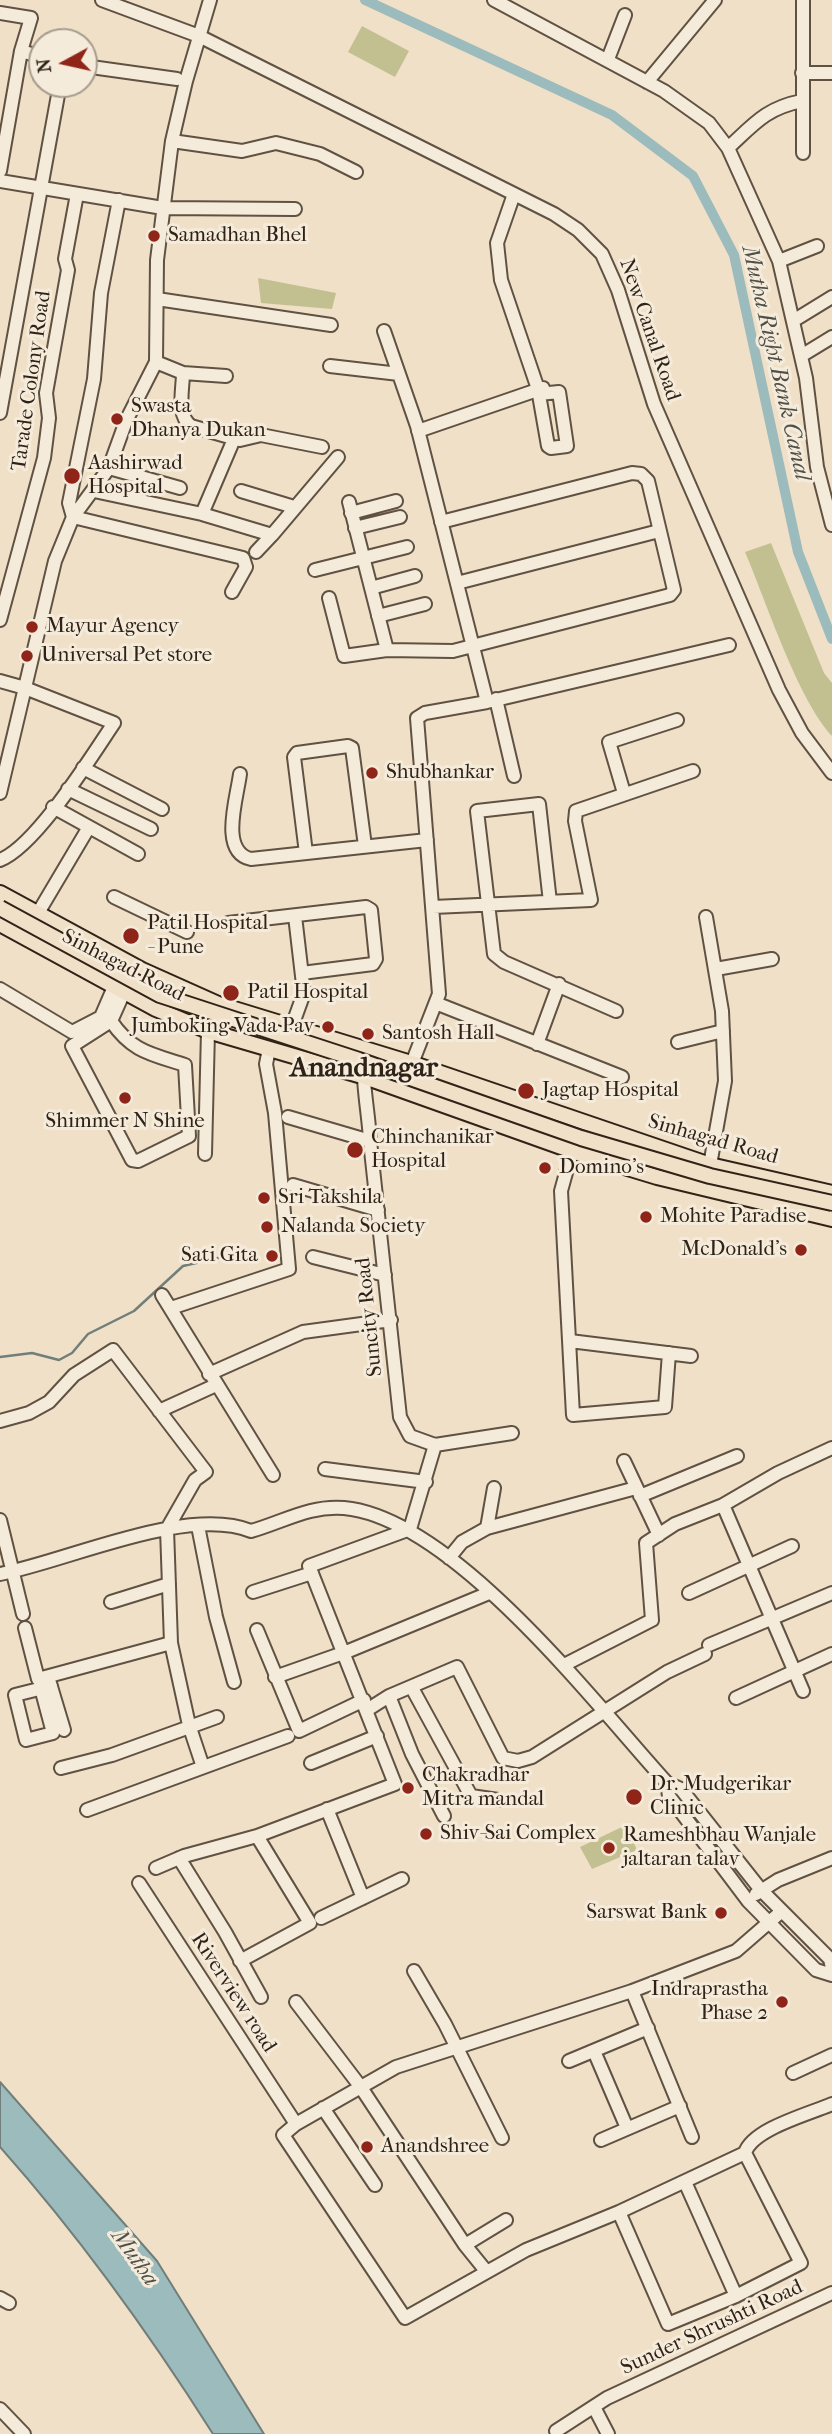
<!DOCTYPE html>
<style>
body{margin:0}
#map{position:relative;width:832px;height:2434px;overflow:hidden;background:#f0e0c7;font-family:"IM FELL French Canon",serif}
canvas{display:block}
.north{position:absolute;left:28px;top:28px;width:70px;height:70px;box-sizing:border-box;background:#f5ebdb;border:2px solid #a69b8d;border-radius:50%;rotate:262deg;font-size:19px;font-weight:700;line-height:28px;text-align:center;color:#302217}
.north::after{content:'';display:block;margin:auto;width:24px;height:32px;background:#8f2418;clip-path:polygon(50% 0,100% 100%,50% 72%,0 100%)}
</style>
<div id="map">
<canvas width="832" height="2434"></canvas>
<div class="north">N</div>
</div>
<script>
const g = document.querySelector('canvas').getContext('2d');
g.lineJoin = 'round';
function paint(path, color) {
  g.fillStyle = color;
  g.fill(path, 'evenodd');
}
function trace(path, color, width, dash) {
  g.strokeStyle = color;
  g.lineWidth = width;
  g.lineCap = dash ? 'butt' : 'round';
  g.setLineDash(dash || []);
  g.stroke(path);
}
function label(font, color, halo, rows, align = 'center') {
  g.font = font + ' "IM FELL French Canon",serif';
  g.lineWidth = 6;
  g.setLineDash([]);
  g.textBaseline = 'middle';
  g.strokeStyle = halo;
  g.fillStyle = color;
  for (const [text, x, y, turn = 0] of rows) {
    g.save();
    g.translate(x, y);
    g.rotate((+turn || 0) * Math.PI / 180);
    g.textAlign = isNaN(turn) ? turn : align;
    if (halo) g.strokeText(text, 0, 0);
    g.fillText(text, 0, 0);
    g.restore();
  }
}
paint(new Path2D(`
 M362,26L409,51L395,77L348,52Z
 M258,278L336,293L332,309L261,303Z
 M771,543L824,673L832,683V736C798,700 766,601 745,552Z
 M626,1825L637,1850L592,1869L580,1847Z`), '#c2c090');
const water = new Path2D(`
 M0,2082L157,2261L264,2434H213C149,2333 80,2237 0,2147Z`);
paint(water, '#9cbbbc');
trace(water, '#717e7a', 2);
trace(new Path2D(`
 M0,1357L32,1353L59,1360L72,1353L88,1334L134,1311L183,1266L244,1252`), '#717e7a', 2.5);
trace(new Path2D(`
 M365,0L612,115L693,176L734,255L798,552L832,639`), '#9cbbbc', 10);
const minor = new Path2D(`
 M102,0L199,36L554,214L578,230L602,254L618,290L654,404L779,690L802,733L832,773
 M494,0L664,91L709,123L728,148L779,261L806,378L817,467L832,525
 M803,0V153
 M0,13L31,18L21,51L0,171
 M21,51L42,57
 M608,59L625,15
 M84,66L177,79
 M802,73H832
 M647,82L715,0
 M172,141L242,151L276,143L320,154L356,172
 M728,148C754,124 766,108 802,101
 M0,181L163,208L295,209
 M514,194L497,243L501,280L538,389L548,446L551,448L567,446L559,392L539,394
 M119,200L101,293L94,379L69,503L73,517L243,558L246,567L232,592
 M779,261L817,246
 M157,299L331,325
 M793,321L832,297
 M384,331L417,426L487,702
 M801,356L832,337
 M156,362L183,373L226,376
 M330,366L399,374
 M183,373C183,389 176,415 191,426L240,440L261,435L322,447
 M0,413L60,84
 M418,431L543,388
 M109,468L180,488
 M94,491L202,514L272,535L338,457
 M241,491L294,507
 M349,502L387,650L453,651L670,595L674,590L648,481L641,474L632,473L441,522
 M351,513L396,501
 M202,514L234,439
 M355,528L400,517
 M256,552L272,535
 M315,570L407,547
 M457,583L659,531
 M371,588L415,576
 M329,598L344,656L387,650
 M378,616L425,604
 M0,620L44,458L49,418L46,393L68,270L65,259L77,194
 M0,681L25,688L114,723C91,757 36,846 0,860
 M496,699L514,776
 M83,768L162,809
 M240,774C237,798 219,852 251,859L427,840
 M68,789L151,829
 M0,793L55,561L73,517L109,468L126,421L156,362L157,260L172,141L186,81L210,0
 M624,793L609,742L677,720
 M53,807L138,854
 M306,853L294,757L297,753L348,746L352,748L365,846
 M114,897L187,932
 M550,902L539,804L477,811L494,954L504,962L616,1011
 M433,907L591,900L575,821L576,811L693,771
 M38,913L89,827
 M706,917L722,1011L725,1081L710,1165
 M228,923L366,907L371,910L376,959L373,964L302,973
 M716,969L772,959
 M0,989L72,1032L101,1017L114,987
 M438,1004L622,1077
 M111,1021C132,1052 151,1054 185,1065L189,1136L138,1161L132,1160L72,1046L111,1021L124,992
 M291,1029L304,993L295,916
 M678,1042L723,1031
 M537,1044L559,984
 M364,1071C362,1077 370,1127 370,1141L400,1417L410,1436L435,1445L410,1529
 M409,1071L439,994L417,718L425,713L487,702L729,645
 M288,1117L370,1141
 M572,1151L561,1191L573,1415L665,1407L669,1353
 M205,1154L208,1031
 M293,1185L378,1210
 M313,1257L385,1275
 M162,1295L273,1475
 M171,1308L289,1269L275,1113L266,1064L269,1049
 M570,1341L691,1356
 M209,1374L303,1332L391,1320
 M159,1411L216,1385
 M0,1421L29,1413L49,1402L74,1375L113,1350L206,1472L195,1480L167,1529
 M435,1445L512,1433
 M624,1461L659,1535
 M325,1469L426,1482
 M640,1496L737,1456
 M723,1505L803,1691
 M0,1520L23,1614
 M198,1526L216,1617L234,1682
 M487,1528L494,1488
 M167,1529L171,1643L189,1725L203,1767
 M449,1558L462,1542L487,1528L636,1488
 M0,1574C68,1561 187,1505 251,1531C283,1522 310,1505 344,1508C453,1518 595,1704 667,1783L681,1789L761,1890L830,1959L832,1968
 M253,1592L312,1573
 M689,1593L792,1546
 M111,1602L169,1584
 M25,1628L38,1679L171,1643
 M257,1630L299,1731L364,1700
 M709,1645L832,1593
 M564,1665L652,1620L646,1543L675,1524L723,1505L778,1473L832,1448
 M275,1677L346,1652L489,1593
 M49,1680L64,1730
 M41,1688L53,1733L26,1740L15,1695L51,1686
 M412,1688L471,1796L498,1800
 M389,1696L457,1667L503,1758L518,1761L532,1757L667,1672L705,1654
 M736,1698L832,1654
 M367,1710L389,1696L412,1754L444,1816
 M311,1763L377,1736
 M61,1768L112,1755L217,1717
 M667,1783L669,1796L748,1901L816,1970L832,1975
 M327,1809L363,1898
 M87,1810L288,1736
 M179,1858L225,1932L261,1997
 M156,1868L184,1856L257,1836L395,1784L309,1566L410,1529
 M139,1883L296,2124
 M756,1894L778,1880L832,1858
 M321,1918L402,1879
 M240,1961L310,1923L257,1836
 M414,1971L445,2024L502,2138
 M632,1991L692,2137
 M296,2002L360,2086L465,2245L486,2271
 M594,2051L627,2128
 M569,2061L648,2028
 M793,2073L832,2055
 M323,2108L375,2185
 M601,2140L680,2106
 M745,2153L619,2212L526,2250L405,2318L283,2135L296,2124L396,2067L632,1991L736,1951L782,1911
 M685,2182L736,2296
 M619,2212L668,2324L736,2296L801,2263L745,2153C752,2129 809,2114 832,2104
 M465,2245L506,2220
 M0,2298L9,2303
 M594,2407L608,2434
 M0,2409L24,2434
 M556,2431L607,2398L832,2293`);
const major = new Path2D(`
 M0,893L142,970L218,1004L411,1063L710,1165L832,1193
 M0,924L156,1009L208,1031L362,1076L578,1153L657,1177L832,1219`);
trace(minor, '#605243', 16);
trace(major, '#302217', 18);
trace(minor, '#f5ebdb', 12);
trace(major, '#f0e0c7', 14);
const majorBridge = new Path2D(`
 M0,908L160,995L359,1060L581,1138L710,1176L832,1203`);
trace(majorBridge, '#302217', 18, []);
trace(majorBridge, '#f0e0c7', 14);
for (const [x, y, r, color] of [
 [154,236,7,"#8f2418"],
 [117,419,7,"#8f2418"],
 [72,476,9,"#8f2418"],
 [32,627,7,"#8f2418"],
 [27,656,7,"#8f2418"],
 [372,773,7,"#8f2418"],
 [131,936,9,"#8f2418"],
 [231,993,9,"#8f2418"],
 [328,1027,7,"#8f2418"],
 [368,1034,7,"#8f2418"],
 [526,1091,9,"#8f2418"],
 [125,1098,7,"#8f2418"],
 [355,1150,9,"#8f2418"],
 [545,1168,7,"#8f2418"],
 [264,1198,7,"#8f2418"],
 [646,1217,7,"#8f2418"],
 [267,1227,7,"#8f2418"],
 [801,1250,7,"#8f2418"],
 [272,1256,7,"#8f2418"],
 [408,1788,7,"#8f2418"],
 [634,1797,9,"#8f2418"],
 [426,1834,7,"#8f2418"],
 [609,1848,7,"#8f2418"],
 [721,1913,7,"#8f2418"],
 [782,2002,7,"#8f2418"],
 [367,2147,7,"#8f2418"]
]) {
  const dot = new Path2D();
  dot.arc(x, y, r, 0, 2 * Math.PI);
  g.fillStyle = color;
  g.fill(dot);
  trace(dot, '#f5ebdb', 2.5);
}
label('21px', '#302217', '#f5ebdb', [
 ["Samadhan Bhel",168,236],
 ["Swasta",131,407],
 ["Dhanya Dukan",131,431],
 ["Aashirwad",88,464],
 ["Hospital",88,488],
 ["Mayur Agency",46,627],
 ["Universal Pet store",41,656],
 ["Shubhankar",386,773],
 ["Patil Hospital",147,924],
 ["- Pune",147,948],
 ["Patil Hospital",247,993],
 ["Jumboking Vada Pav",314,1027,"right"],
 ["Santosh Hall",382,1034],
 ["Jagtap Hospital",542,1091],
 ["Shimmer N Shine",125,1122,"center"],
 ["Chinchanikar",371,1138],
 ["Hospital",371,1162],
 ["Domino's",559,1168],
 ["Sri Takshila",278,1198],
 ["Mohite Paradise",660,1217],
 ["Nalanda Society",281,1227],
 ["McDonald's",787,1250,"right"],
 ["Sati Gita",258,1256,"right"],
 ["Chakradhar",422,1776],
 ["Mitra mandal",422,1800],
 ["Dr. Mudgerikar",650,1785],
 ["Clinic",650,1809],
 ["Shiv-Sai Complex",440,1834],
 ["Rameshbhau Wanjale",623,1836],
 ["jaltaran talav",623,1860],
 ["Sarswat Bank",707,1913,"right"],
 ["Indraprastha",768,1990,"right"],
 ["Phase 2",768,2014,"right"],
 ["Anandshree",381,2147]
], 'left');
label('21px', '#302217', '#f5ebdb', [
 ["New Canal Road",649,330,71],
 ["Tarade Colony Road",32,381,-82],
 ["Sinhagad Road",123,966,27],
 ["Sinhagad Road",713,1140,16],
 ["Suncity Road",370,1317,-96],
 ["Riverview road",233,1993,57],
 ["Sunder Shrushti Road",712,2328,-25]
]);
label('italic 23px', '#505049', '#f5ebdb', [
 ["Mutha Right Bank Canal",775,363,77],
 ["Mutha",134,2258,55]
]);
label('bold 28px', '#302217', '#f5ebdb', [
 ["Anandnagar",364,1069]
]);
</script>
